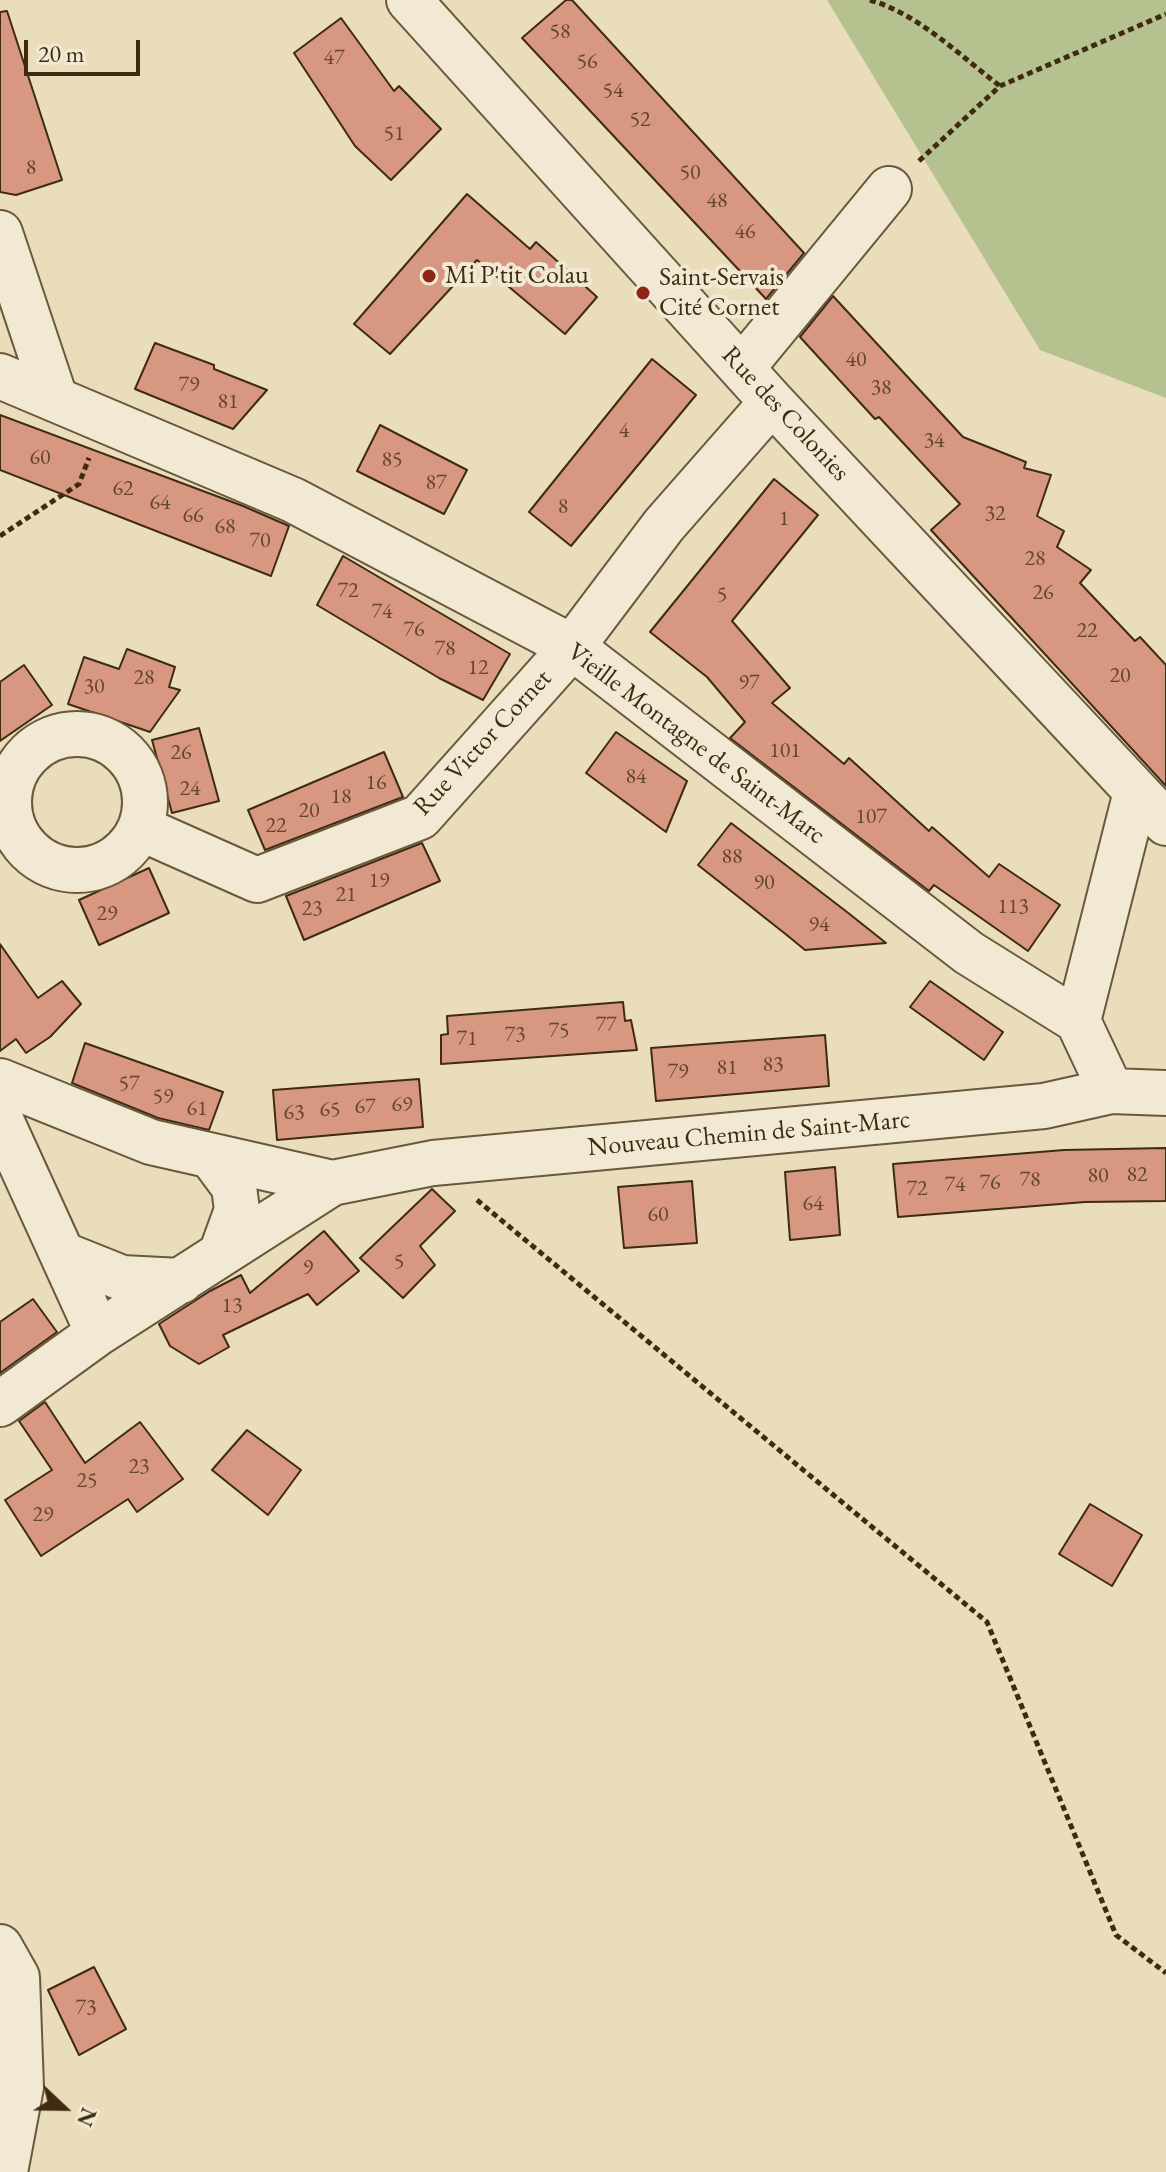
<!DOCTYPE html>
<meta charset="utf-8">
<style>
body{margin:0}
#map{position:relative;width:1166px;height:2172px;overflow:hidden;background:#e9ddbb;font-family:"EB Garamond",serif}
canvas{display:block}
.north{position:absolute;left:24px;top:2068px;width:80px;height:80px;-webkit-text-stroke:6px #f1e9d3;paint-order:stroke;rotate:112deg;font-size:22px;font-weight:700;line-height:32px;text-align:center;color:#3f2b12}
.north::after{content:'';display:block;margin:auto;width:28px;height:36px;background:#3f2b12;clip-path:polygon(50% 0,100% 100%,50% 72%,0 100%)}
.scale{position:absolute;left:24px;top:40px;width:116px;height:36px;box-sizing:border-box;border:4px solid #3f2b12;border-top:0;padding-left:10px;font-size:24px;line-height:28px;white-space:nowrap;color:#3f2b12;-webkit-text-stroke:6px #f1e9d3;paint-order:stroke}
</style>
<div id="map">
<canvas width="1166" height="2172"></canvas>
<div class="north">N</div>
<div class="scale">20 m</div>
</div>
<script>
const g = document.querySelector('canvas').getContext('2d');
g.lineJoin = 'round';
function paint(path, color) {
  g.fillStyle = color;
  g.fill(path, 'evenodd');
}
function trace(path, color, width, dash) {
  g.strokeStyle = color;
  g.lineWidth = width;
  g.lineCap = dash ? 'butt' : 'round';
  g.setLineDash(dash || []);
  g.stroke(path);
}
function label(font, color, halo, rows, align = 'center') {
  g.font = font + ' "EB Garamond",serif';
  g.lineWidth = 8;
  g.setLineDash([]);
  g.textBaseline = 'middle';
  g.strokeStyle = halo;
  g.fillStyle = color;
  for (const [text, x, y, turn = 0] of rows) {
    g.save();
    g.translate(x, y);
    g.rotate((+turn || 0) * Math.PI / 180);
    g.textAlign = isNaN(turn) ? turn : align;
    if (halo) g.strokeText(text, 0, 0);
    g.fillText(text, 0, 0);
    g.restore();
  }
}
paint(new Path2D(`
 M827,0H1166V398L1040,350Z`), '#b6c190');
const building = new Path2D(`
 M566,0H572L804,253L766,299L522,38Z
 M7,11L62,180L16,195L0,192V12Z
 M341,18L394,91L399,86L441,129L391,180L355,146L294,53Z
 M467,194L530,249L536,242L597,297L565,334L477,260L390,354L354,324Z
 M833,296L963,437L1026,462L1024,468L1051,475L1037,516L1064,531L1057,547L1091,570L1080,583L1135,641L1140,637L1166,665V786L931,530L960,504L879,417L875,419L800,337Z
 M155,343L214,365V369L267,390L233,429L135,389Z
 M652,359L696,395L571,546L529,512Z
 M0,415L243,506L289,526L271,576L0,470Z
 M380,425L467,470L444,514L357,471Z
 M774,479L818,515L732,621L790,688L772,703L844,764L849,758L929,831L932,827L989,877L999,864L1060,905L1028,951L934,885L929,891L730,738L745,722L707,677L650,632Z
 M343,556L510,654L483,700L439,678L317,605Z
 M127,649L175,667L169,687L180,690L150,732L68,704L84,657L119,669Z
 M24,665L52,705L0,741V682Z
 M199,728L219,801L172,813L152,740Z
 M616,732L687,781L666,832L586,773Z
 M384,752L403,797L265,850L248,810Z
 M731,823L847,912L886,943L805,950L788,936L698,865Z
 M422,843L440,881L304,940L286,896Z
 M149,868L169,913L99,945L79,900Z
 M0,944L38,998L62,981L81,1004L50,1037L26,1053L16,1039L0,1051Z
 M930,981L1003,1032L984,1060L910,1007Z
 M623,1002L625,1021L631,1020L637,1050L441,1064V1035L448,1034L447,1016Z
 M825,1035L829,1086L656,1101L651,1048Z
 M85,1043L223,1092L209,1130L158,1118L72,1083Z
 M419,1079L423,1127L277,1140L273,1090Z
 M1166,1148V1201L1085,1202L898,1217L893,1164L1064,1150Z
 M835,1167L840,1235L790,1240L785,1172Z
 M692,1181L697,1243L624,1248L618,1187Z
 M432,1189L455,1211L420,1246L435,1265L403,1298L360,1258Z
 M324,1231L359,1271L317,1305L308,1294L223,1335L229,1347L199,1364L170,1346L159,1324L210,1291L241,1275L250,1293Z
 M33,1299L57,1332L0,1373V1322Z
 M45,1402L85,1463L140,1422L183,1479L137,1512L128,1499L41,1556L5,1500L52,1470L19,1421Z
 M247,1430L301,1470L268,1515L212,1470Z
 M1090,1504L1142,1535L1112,1586L1059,1554Z
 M94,1967L126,2029L79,2055L48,1990Z`);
paint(building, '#d79781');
trace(building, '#3f2b12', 2);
const minor = new Path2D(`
 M409,0L772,402L1166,823
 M0,233L55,398
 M742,368L889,189
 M0,376L293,500L572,647L969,953L1078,1021L1111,1091
 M9 802a68 68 0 1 1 136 0a68 68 0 1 1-136 0Z
 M140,828L257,880L420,817L572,647L664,525L772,402
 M1078,1021L1136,792
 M0,1081L151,1142L332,1183
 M0,1118L98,1333
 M211,1156L234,1187L237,1210L221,1254
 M62,1254L122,1278L181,1281
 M0,1404L98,1333L332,1183L433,1163L1044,1106L1111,1091L1166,1093
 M0,1947L17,1977L21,2087L5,2172`);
trace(minor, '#6a583c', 48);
trace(new Path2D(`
 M870,0C920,15 959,55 1000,86
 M919,161L1000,86L1166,14
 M0,536L79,484L89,458
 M477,1200L987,1622L1116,1935L1166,1973`), '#3f2b12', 5, [6, 4]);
trace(minor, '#f1e9d3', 44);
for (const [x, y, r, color] of [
 [429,276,8,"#8f2418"],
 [643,293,8,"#8f2418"]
]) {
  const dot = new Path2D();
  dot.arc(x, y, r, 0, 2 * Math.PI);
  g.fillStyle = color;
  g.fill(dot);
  trace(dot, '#f1e9d3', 3);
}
label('22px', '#65462e', null, [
 ["58",560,32],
 ["47",334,58],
 ["56",587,62],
 ["54",613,91],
 ["52",640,120],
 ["51",394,134],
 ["8",31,168],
 ["50",690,173],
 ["48",717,201],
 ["46",745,232],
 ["40",856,360],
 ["79",189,385],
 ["38",881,388],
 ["81",228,402],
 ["4",624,431],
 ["34",934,441],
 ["60",40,458],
 ["85",392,460],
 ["87",436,483],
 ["62",123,489],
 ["64",160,503],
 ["8",563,507],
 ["32",995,514],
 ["66",193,516],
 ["1",784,519],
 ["68",225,527],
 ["70",260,541],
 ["28",1035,559],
 ["72",348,591],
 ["26",1043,593],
 ["5",722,595],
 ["74",382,612],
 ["76",414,630],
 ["22",1087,631],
 ["78",445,649],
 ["12",478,668],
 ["20",1120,676],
 ["28",144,678],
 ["97",749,683],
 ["30",94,687],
 ["101",785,751],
 ["26",181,753],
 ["84",636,777],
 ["16",376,783],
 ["24",190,789],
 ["18",341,797],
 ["20",309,811],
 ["107",871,817],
 ["22",276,826],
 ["88",732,857],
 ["19",379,881],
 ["90",764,883],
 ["21",346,895],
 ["113",1013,907],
 ["23",312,909],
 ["29",107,914],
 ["94",819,925],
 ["77",606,1025],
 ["75",559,1031],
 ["73",515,1035],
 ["71",467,1039],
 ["83",773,1065],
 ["81",727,1068],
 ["79",678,1072],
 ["57",129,1084],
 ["59",163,1097],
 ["69",402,1105],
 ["67",365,1107],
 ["61",197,1109],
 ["65",330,1110],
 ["63",294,1113],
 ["82",1137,1175],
 ["80",1098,1176],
 ["78",1030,1180],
 ["76",990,1183],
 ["74",955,1185],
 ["72",917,1189],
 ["64",813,1204],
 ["60",658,1215],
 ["5",399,1262],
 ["9",308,1268],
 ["13",232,1306],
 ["23",139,1467],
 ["25",87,1481],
 ["29",43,1515],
 ["73",86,2008]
]);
label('26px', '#3f2b12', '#f1e9d3', [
 ["Mi P'tit Colau",445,276],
 ["Saint-Servais",659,278],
 ["Cité Cornet",659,308]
], 'left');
label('26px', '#3f2b12', '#f1e9d3', [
 ["Rue des Colonies",785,414,47],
 ["Rue Victor Cornet",483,743,-47],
 ["Vieille Montagne de Saint-Marc",696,744,37],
 ["Nouveau Chemin de Saint-Marc",749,1134,-5]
]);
</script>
